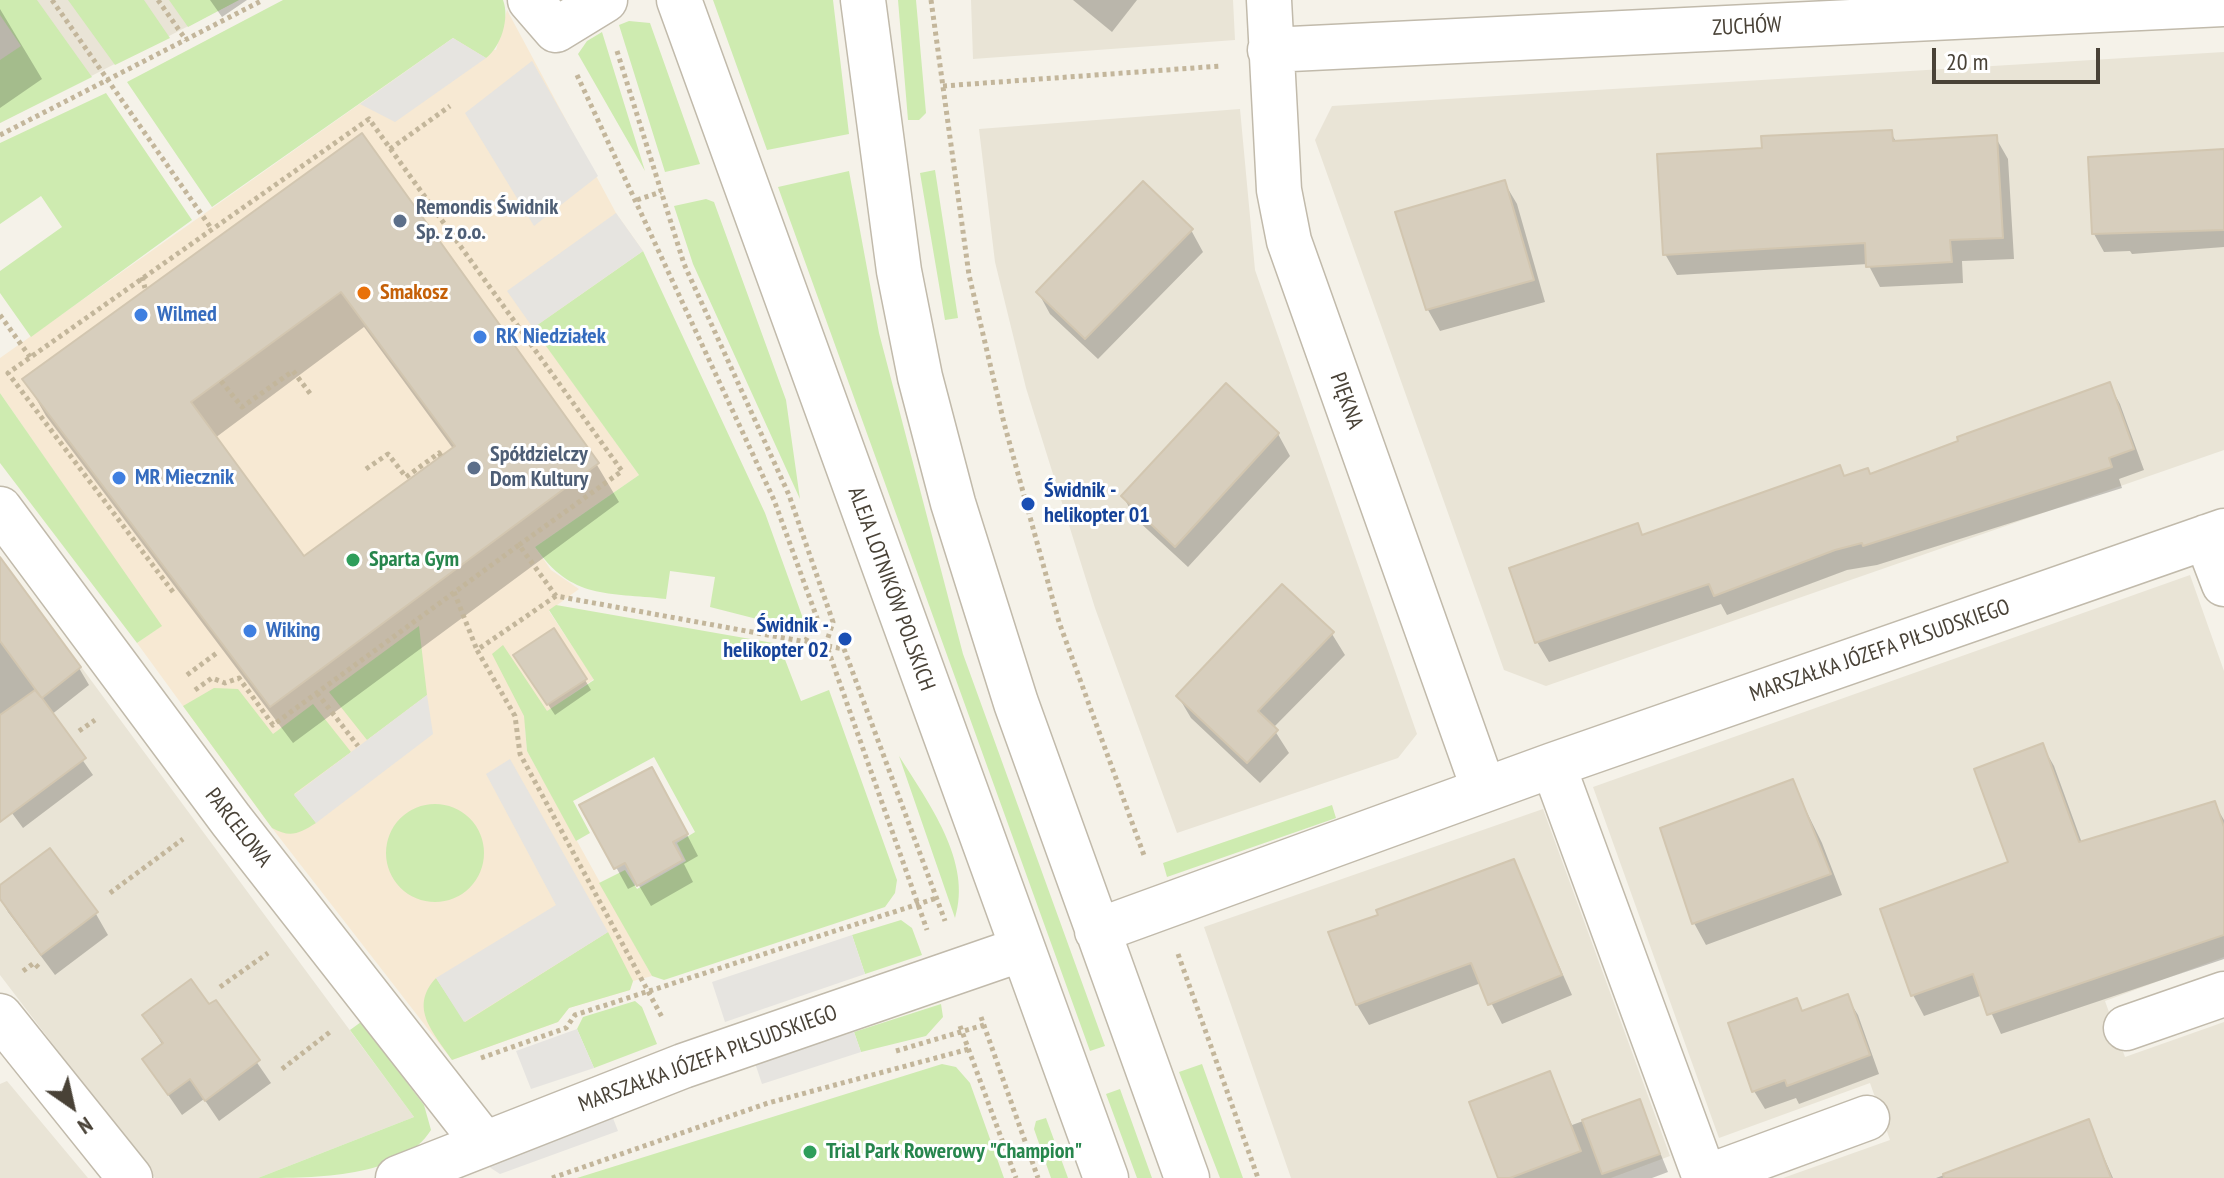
<!DOCTYPE html>
<meta charset="utf-8">
<style>
body{margin:0}
#map{position:relative;width:2224px;height:1178px;overflow:hidden;background:#f5f2e9;font-family:"PT Sans Narrow",sans-serif}
canvas{display:block}
.north{position:absolute;left:32px;top:1066px;width:80px;height:80px;-webkit-text-stroke:6px #fff;paint-order:stroke;rotate:146deg;font-size:22px;font-weight:700;line-height:32px;text-align:center;color:#494237}
.north::after{content:'';display:block;margin:auto;width:28px;height:36px;background:#494237;clip-path:polygon(50% 0,100% 100%,50% 72%,0 100%)}
.scale{position:absolute;left:1932px;top:48px;width:168px;height:36px;box-sizing:border-box;border:4px solid #494237;border-top:0;padding-left:10px;font-size:24px;line-height:28px;white-space:nowrap;color:#494237;-webkit-text-stroke:6px #fff;paint-order:stroke}
</style>
<div id="map">
<canvas width="2224" height="1178"></canvas>
<div class="north">N</div>
<div class="scale">20 m</div>
</div>
<script>
const g = document.querySelector('canvas').getContext('2d');
g.lineJoin = 'round';
function paint(path, color) {
  g.fillStyle = color;
  g.fill(path, 'evenodd');
}
function trace(path, color, width, dash) {
  g.strokeStyle = color;
  g.lineWidth = width;
  g.lineCap = dash ? 'butt' : 'round';
  g.setLineDash(dash || []);
  g.stroke(path);
}
function label(font, color, halo, rows, align = 'center') {
  g.font = font + ' "PT Sans Narrow",sans-serif';
  g.lineWidth = 6;
  g.setLineDash([]);
  g.textBaseline = 'middle';
  g.strokeStyle = halo;
  g.fillStyle = color;
  for (const [text, x, y, turn = 0] of rows) {
    g.save();
    g.translate(x, y);
    g.rotate((+turn || 0) * Math.PI / 180);
    g.textAlign = isNaN(turn) ? turn : align;
    if (halo) g.strokeText(text, 0, 0);
    g.fillText(text, 0, 0);
    g.restore();
  }
}
paint(new Path2D(`
 M0,0H239L0,123Z
 M971,0H1233L1235,40L973,59Z
 M2224,52V450L1546,686L1504,670L1315,140L1332,106Z
 M1240,109L1255,270L1417,734L1398,758L1177,833L1095,608L1026,388L995,262L979,129Z
 M2190,575L2224,671V957L2105,1001L2125,1057L2224,1022V1178H1783L1890,1140L1870,1083L1719,1138L1593,787Z
 M25,591L414,1117L258,1178H155L0,975V602Z
 M1543,809L1670,1156L1611,1178H1291L1204,927Z
 M7,1081L88,1178H0V1084Z`), '#e9e4d6');
paint(new Path2D(`
 M507,10L616,213L643,251L534,328L639,475L535,547L551,570L579,589L549,611L594,679L525,727L527,751L652,976L633,981L630,990L569,1008L558,1022L452,1060L272,828L137,643L161,626L0,393V358L453,38L496,50Z`), '#f7e9d3');
paint(new Path2D(`
 M0,0H37L92,77L0,123V60L21,46L0,15Z
 M68,0H144L170,38L115,65Z
 M169,0H239L188,27Z
 M283,0H503C510,18 501,47 486,58L453,38L212,207L127,82Z
 M713,0H833L849,134L767,150Z
 M898,0H916L926,113L919,120H908Z
 M629,21L650,23L700,164L665,172L619,25Z
 M602,32L645,171L578,54L587,41Z
 M106,93L192,220L31,337L0,293V271L62,227L41,196L0,224V143Z
 M935,170L958,318L945,320L920,173Z
 M849,171L879,333L963,654L1105,1046L1090,1051L778,187Z
 M706,199L714,202L786,400L800,499L693,264L674,206Z
 M643,251L765,513L805,624L796,629L710,607L715,577L670,571L666,599C607,592 572,600 535,547L639,475L533,328Z
 M0,393L162,626L137,643L0,463Z
 M556,605L779,644L801,701L829,690L897,880L895,893L885,907L664,980L652,976L599,883L625,870L637,889L686,861L677,843L695,832L654,757L573,801L590,833L576,841L527,751L524,716L492,654L503,645L547,711L594,680L549,610Z
 M419,626L427,695L367,740L329,692Z
 M214,688L238,689L273,734L313,704L351,752L294,794L316,823C299,834 290,838 272,828L183,706Z
 M899,756C928,802 973,862 955,918Z
 M386 853a49 49 0 1 1 98 0a49 49 0 1 1-98 0Z
 M1332,805L1336,818L1167,877L1163,863Z
 M901,920L912,928L922,955L865,974L852,935Z
 M608,932L633,981L630,990L569,1008L558,1022L452,1060C434,1033 408,1008 436,978L465,1022Z
 M635,1001L642,1007L657,1044L594,1068L577,1029L583,1017Z
 M941,1004L943,1017L926,1036L861,1052L854,1032Z
 M361,1022L424,1105L431,1130C401,1178 316,1178 258,1178L414,1117L350,1030Z
 M942,1064L956,1067L970,1083L1004,1178H577Z
 M1202,1064L1243,1178H1220L1179,1072Z
 M1120,1089L1152,1178H1153H1137L1106,1094Z
 M1046,1118L1068,1178H1051L1034,1129L1036,1121Z`), '#ceebb0');
paint(new Path2D(`
 M453,38L486,58L395,122L360,104Z
 M532,61L598,176L534,226L465,113Z
 M616,213L643,251L533,328L507,291Z
 M427,695L433,734L316,823L294,795Z
 M510,759L608,932L464,1022L436,978L556,905L486,774Z
 M852,935L865,974L725,1022L712,982Z
 M577,1029L594,1068L531,1089L516,1051Z
 M854,1032L861,1052L762,1084L755,1063Z
 M611,1113L618,1131L500,1174L480,1161Z`), '#e6e4e0');
paint(new Path2D(`
 M210,0H247L222,17Z
 M1073,0H1137L1112,32Z
 M0,9L42,79L0,108Z
 M1891,133L1897,143L1996,138L2008,159L2014,259L1962,261L1963,283L1880,287L1868,264L1677,275L1665,254Z
 M362,135L597,465L619,502L293,743L46,416L25,379ZM364,327L454,450L303,559L215,438Z
 M2224,153V247L2132,254L2130,251L2104,252L2094,234Z
 M1504,182L1517,204L1545,302L1440,331L1428,310L1397,213Z
 M1191,230L1203,252L1098,359L1050,314L1038,292Z
 M2109,384L2120,404L2144,470L2119,479L2122,488L1877,565L1847,570L1727,615L1721,604L1549,662L1537,642L1637,526L1644,537L1845,478L1870,476Z
 M1278,434L1290,456L1188,567L1135,518L1123,496Z
 M0,611L79,668L89,685L51,715L93,775L23,828L0,797Z
 M1332,634L1345,655L1273,728L1289,753L1260,783L1191,718L1178,696Z
 M522,665L585,680L591,690L555,715Z
 M2042,745L2054,766L2082,843L2214,803L2224,820V959L2001,1034L1983,995L1924,1016L1913,995L2010,863Z
 M1792,782L1822,843L1842,895L1706,945L1694,923L1663,830Z
 M664,790L698,856L684,864L693,882L651,906L638,884L628,889L582,805Z
 M1513,862L1572,995L1502,1024L1481,983L1369,1025L1357,1005L1331,933Z
 M0,888L96,914L108,935L55,975L8,912L0,898Z
 M1847,997L1858,1015L1879,1074L1799,1104L1796,1098L1765,1109L1754,1091L1803,1013Z
 M216,1003L271,1083L219,1121L204,1099L182,1115L144,1060L163,1046L144,1015L209,1007Z
 M1549,1074L1572,1125L1639,1101L1668,1172L1652,1178H1500Z
 M2088,1121L2113,1178H1936Z`), '#0003');
const building = new Path2D(`
 M1892,130L1893,141L1997,135L2003,238L1950,240L1952,262L1866,267L1865,243L1663,255L1657,154L1762,148L1761,136Z
 M362,133L599,463L270,707L22,379ZM341,292L455,446L304,556L191,402Z
 M2224,149V230L2092,234L2088,157Z
 M1505,180L1534,280L1426,310L1395,212Z
 M1143,181L1193,229L1085,339L1036,292Z
 M2110,382L2134,449L2109,458L2112,467L1863,546L1862,543L1835,550L1714,596L1709,584L1535,643L1509,568L1638,523L1642,535L1840,465L1844,476L1868,468L1870,474L1958,441L1957,437Z
 M1226,383L1279,433L1175,547L1121,496Z
 M0,557L81,667L42,698L86,758L0,822V715L35,690L41,697L0,641Z
 M1282,584L1334,632L1258,711L1278,730L1247,763L1176,696Z
 M554,628L587,679L547,705L513,655Z
 M2043,743L2079,842L2215,801L2224,827V935L1987,1015L1973,974L1911,996L1880,909L2008,862L1974,769Z
 M652,767L688,834L673,842L683,860L637,886L625,863L614,869L579,805Z
 M1793,779L1831,874L1692,924L1660,828Z
 M50,848L98,912L41,955L0,899V885Z
 M1514,859L1562,975L1488,1005L1471,963L1356,1005L1328,932L1378,915L1376,910Z
 M191,979L209,1004L216,1000L260,1060L205,1101L190,1079L168,1095L142,1059L163,1043L142,1015Z
 M1848,994L1870,1055L1787,1086L1785,1080L1752,1092L1728,1023L1797,998L1802,1011Z
 M1550,1071L1581,1151L1510,1178H1498L1469,1102Z
 M1640,1099L1660,1154L1602,1174L1582,1120Z
 M2089,1119L2111,1178H1944L1943,1174Z`);
paint(building, '#d7cebd');
trace(building, '#d2c6b0', 2);
const minor = new Path2D(`
 M530,0L556,30L605,0
 M679,0L1106,1178
 M863,0L899,271L920,377L953,503L1016,703L1187,1178
 M1269,0L1279,190L1289,241L1484,790
 M1270,50L2224,4
 M0,509L231,820L483,1142
 M2206,537L2224,584
 M1553,765L1705,1178
 M1097,931L1553,765L2224,531
 M0,1016L130,1178
 M2126,1028L2224,994
 M398,1178L683,1066L1022,949
 M1704,1178L1867,1118`);
trace(minor, '#c1baab', 47);
trace(new Path2D(`
 M52,0L211,228
 M158,0L186,40
 M931,0L969,275L1004,423L1059,622L1145,858
 M617,51L684,264L789,495L833,622L826,644L927,930
 M577,75L774,500L817,618L806,640
 M943,86L1221,66
 M0,135L263,0
 M390,149L450,106
 M637,200L661,192
 M142,277L145,288
 M0,315L30,357
 M221,381L242,407L293,371L312,396
 M366,469L388,454L406,477L439,453L441,456
 M173,592L8,373L369,119L622,471L519,545
 M454,592L477,650
 M556,596L477,650L515,716L520,754L663,1019
 M187,675L218,652
 M195,690L212,678L225,683L239,678L273,725L519,545L556,596L844,649L945,921
 M317,693L358,746
 M79,731L95,720
 M110,893L183,839
 M1178,954L1258,1178
 M23,971L34,963L41,970
 M220,987L268,953
 M981,1017L1038,1178
 M960,1026L1016,1178
 M896,1051L984,1025
 M481,1058L566,1028L575,1015L937,898
 M282,1069L330,1032
 M552,1178L768,1103L969,1049`), '#c3b69b', 5, [4, 4]);
trace(minor, '#fff', 44);
for (const [x, y, r, color] of [
 [400,221,8,"#5c6f8a"],
 [364,293,8,"#e8710a"],
 [141,315,8,"#3f7fe0"],
 [480,337,8,"#3f7fe0"],
 [474,468,8,"#5c6f8a"],
 [119,478,8,"#3f7fe0"],
 [1028,504,8,"#1a4fb4"],
 [353,560,8,"#2e9e5b"],
 [250,631,8,"#3f7fe0"],
 [845,639,8,"#1a4fb4"],
 [810,1152,8,"#2e9e5b"]
]) {
  const dot = new Path2D();
  dot.arc(x, y, r, 0, 2 * Math.PI);
  g.fillStyle = color;
  g.fill(dot);
  trace(dot, '#fff', 3);
}
label('22px', '#494237', '#fff', [
 ["ZUCHÓW",1747,27,-3],
 ["PIĘKNA",1346,401,70],
 ["ALEJA LOTNIKÓW POLSKICH",891,589,70],
 ["MARSZAŁKA JÓZEFA PIŁSUDSKIEGO",1880,651,-19],
 ["PARCELOWA",238,828,52],
 ["MARSZAŁKA JÓZEFA PIŁSUDSKIEGO",708,1059,-20]
]);
label('bold 22px', '#4e5e75', '#fff', [
 ["Remondis Świdnik",416,208],
 ["Sp. z o.o.",416,233],
 ["Spółdzielczy",490,455],
 ["Dom Kultury",490,480]
], 'left');
label('bold 22px', '#c56008', '#fff', [
 ["Smakosz",380,293]
], 'left');
label('bold 22px', '#366cbe', '#fff', [
 ["Wilmed",157,315],
 ["RK Niedziałek",496,337],
 ["MR Miecznik",135,478],
 ["Wiking",266,631]
], 'left');
label('bold 22px', '#164399', '#fff', [
 ["Świdnik -",1044,491],
 ["helikopter 01",1044,516],
 ["Świdnik -",829,626,"right"],
 ["helikopter 02",829,651,"right"]
], 'left');
label('bold 22px', '#27864d', '#fff', [
 ["Sparta Gym",369,560],
 ["Trial Park Rowerowy \"Champion\"",826,1152]
], 'left');
</script>
